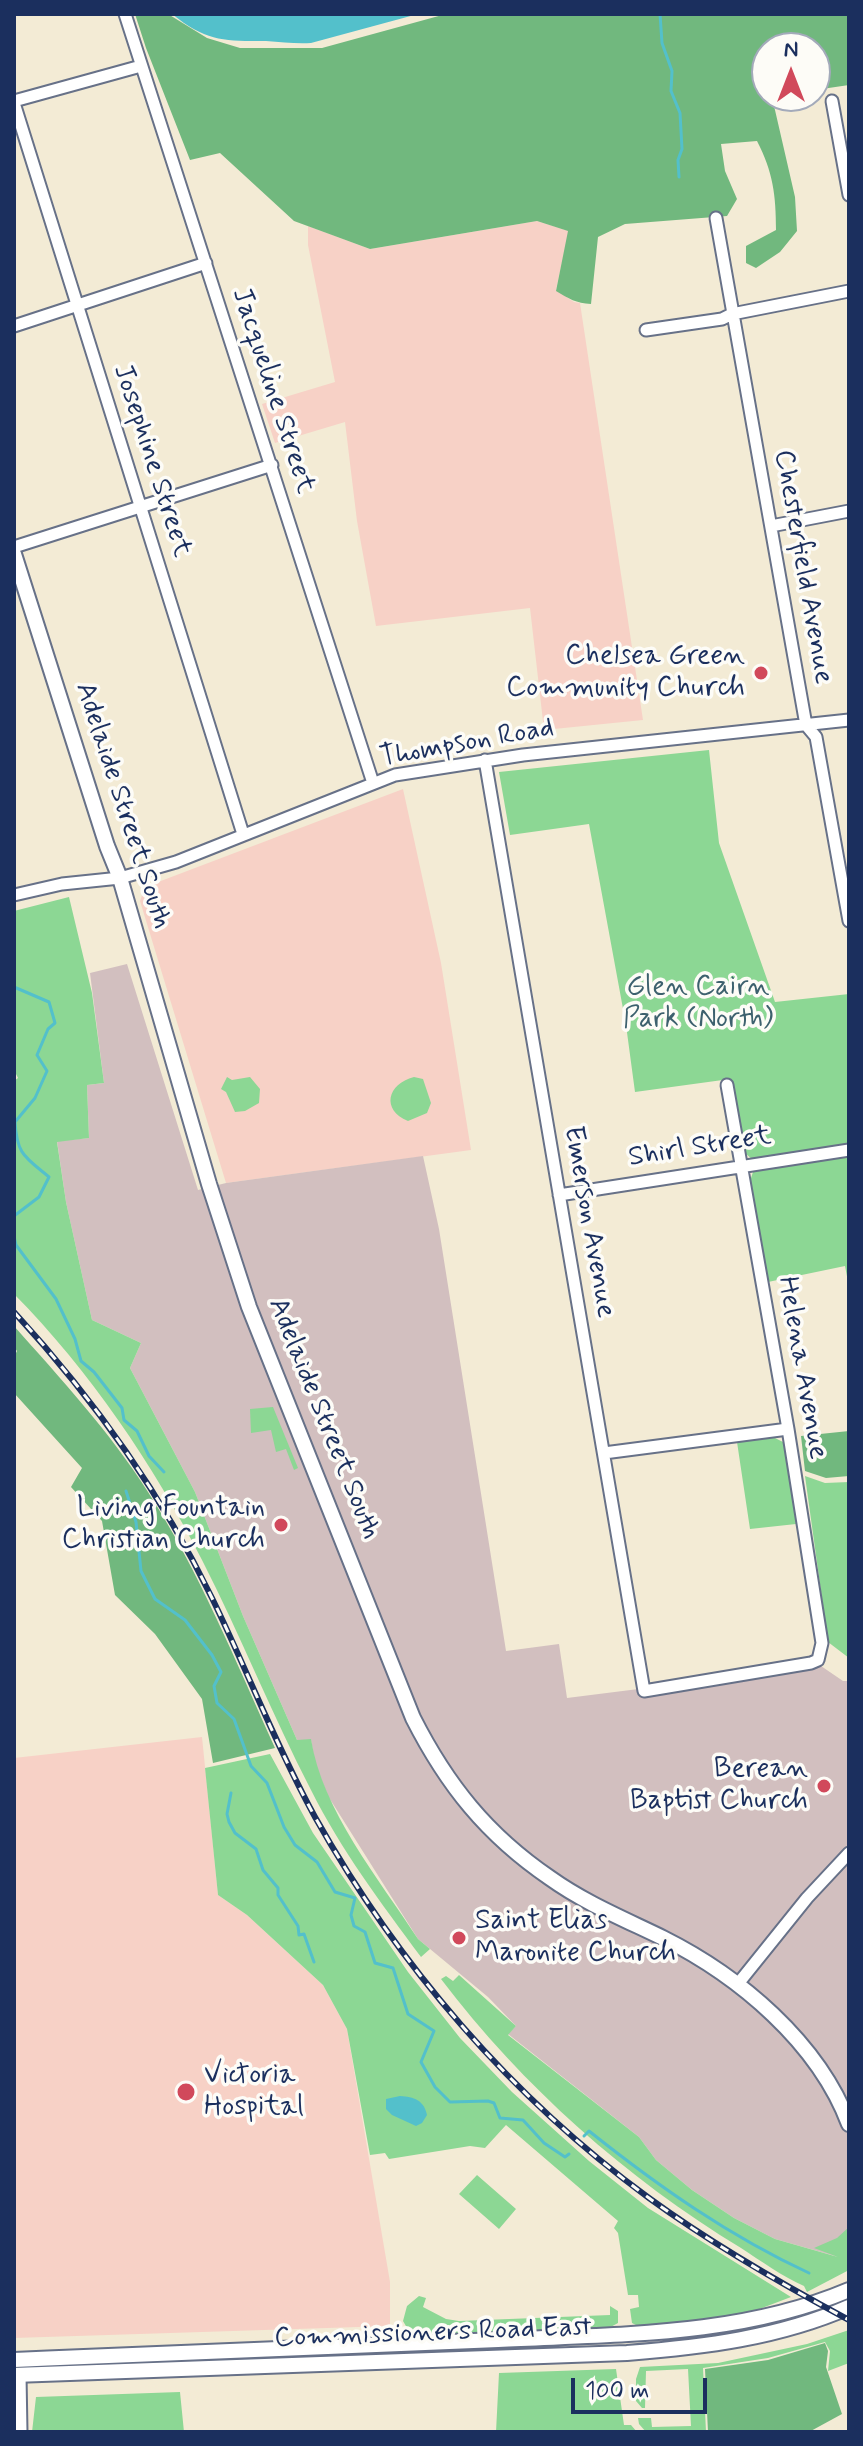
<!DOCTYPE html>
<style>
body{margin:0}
#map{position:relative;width:863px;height:2446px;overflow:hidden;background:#f3ebd5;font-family:Mynerve,sans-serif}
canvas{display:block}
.frame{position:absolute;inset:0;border:16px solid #1b2f5e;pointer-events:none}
.north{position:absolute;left:751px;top:32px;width:80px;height:80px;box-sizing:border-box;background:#fdfcf7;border:2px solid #a3aaba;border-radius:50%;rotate:0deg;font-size:22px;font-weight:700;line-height:32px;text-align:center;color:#1b2f5e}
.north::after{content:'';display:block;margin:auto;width:28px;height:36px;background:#d1495b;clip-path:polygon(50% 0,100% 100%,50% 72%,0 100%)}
.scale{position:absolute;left:571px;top:2378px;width:136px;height:36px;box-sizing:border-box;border:4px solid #1b2f5e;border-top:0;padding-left:10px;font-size:24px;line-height:28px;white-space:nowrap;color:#1b2f5e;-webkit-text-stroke:6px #fdfcf7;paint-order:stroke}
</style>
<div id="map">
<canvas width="863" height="2446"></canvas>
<div class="frame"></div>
<div class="north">N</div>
<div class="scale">100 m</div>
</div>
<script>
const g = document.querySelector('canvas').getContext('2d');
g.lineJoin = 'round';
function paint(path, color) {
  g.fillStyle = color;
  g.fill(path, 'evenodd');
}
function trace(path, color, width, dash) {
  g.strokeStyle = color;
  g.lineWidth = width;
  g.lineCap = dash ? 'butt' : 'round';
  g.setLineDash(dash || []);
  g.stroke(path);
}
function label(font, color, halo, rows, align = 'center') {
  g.font = font + ' Mynerve,sans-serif';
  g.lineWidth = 7;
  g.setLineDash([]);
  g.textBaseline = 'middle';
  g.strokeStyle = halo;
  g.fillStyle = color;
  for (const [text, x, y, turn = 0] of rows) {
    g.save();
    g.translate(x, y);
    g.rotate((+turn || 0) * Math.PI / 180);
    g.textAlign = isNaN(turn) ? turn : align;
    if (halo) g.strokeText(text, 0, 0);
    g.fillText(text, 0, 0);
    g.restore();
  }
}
paint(new Path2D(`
 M537,221L569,231L556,290L574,302L580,303L643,720L544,730L530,608L376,626L357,521L345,422L275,443L262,404L335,382L308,245V226L370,249Z
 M403,789L441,963L471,1150L226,1183L140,901L145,887Z
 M202,1737L218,1895L247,1915L323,1985L347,2029L390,2282V2326L14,2338V1758Z`), '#f7d1c6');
paint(new Path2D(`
 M127,964L198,1190L226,1183L423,1156L439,1229L506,1651L559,1644L567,1698L821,1666L843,1681H849V2256L842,2258L775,2239L734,2218L692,2190L656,2160L639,2137L508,2034L516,2026L488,1997L418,1939L328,1796L315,1764L311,1740H297L243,1616L195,1492L130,1368L141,1343L92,1320L66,1202L57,1141L89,1138L87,1085L104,1083L90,973Z`), '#d2bfbf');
paint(new Path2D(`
 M709,750L719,843L775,1002L849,994V1144L753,1160L745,1153L730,1079L635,1092L626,1025L589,824L510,835L499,772Z
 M69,897L92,993L104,1083L87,1085L89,1138L57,1142L66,1202L92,1320L141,1343L130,1368L195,1492L243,1616L297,1740L311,1739C322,1810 379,1879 418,1939L430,1949L421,1957C381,1903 341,1850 311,1790C272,1715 241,1636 202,1560C153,1464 90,1371 14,1294V1081L18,1078L14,1070V911Z
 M227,1077L232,1080L250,1077L260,1089L259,1103L245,1111L235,1112L226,1092L221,1089Z
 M414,1077L423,1079L431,1103L427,1113L408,1121C381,1110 387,1084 414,1077Z
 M849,1155V1287L845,1266L768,1282L750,1181L753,1172Z
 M273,1407L298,1468L294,1470L286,1449L276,1452L271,1430L251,1433L250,1409Z
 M773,1437L785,1443L796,1524L750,1529L737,1442Z
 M805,1476L825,1483L849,1482V1658L828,1642Z
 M270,1754L313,1833L408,1972L460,2038L512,2092L589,2161L648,2208L791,2297L741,2316L642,2328L632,2323L630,2309L639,2307L638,2295H628L618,2233L614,2228L618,2221L506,2125L485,2148L470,2146L389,2159L385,2153L370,2155L347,2029L323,1985L247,1915L218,1895L205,1768Z
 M459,1975L516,2026L508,2035L639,2137L656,2160L692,2190L734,2218L775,2239L838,2257L814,2248L837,2238L849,2227V2270L807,2292L804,2286C783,2277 761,2261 741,2248C626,2178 523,2087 441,1979L446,1976L453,1981Z
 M477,2175L516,2209L499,2229L459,2194Z
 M419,2296L426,2298L423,2307L446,2319L459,2321L610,2315V2306L618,2311V2323L607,2329L419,2338L410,2333L403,2321L407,2306Z
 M849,2330V2363L828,2371L830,2351L825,2342L768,2358L703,2368L706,2432H646L639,2424L638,2418H651L652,2427L691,2426L688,2369L646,2371L645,2408H642L636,2401V2379L640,2367L718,2363L807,2344Z
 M616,2369L624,2425H631L637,2432H496L499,2373Z
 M180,2392L184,2432H32L36,2397Z`), '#8cd794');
paint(new Path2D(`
 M135,14H168L207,38L240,48H322L446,14H849V85L815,90V48H767V96H775L772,97L795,197L797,231L780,252L756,268L746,263V246L776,230C776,195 773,172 757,141L721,144L725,171L737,199L727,216L625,224L598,237L591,304C576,303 569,299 556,291L568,231L537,221L370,249L294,221L220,153L190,160L146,48Z
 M14,1326C61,1379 110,1432 148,1492C199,1571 236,1662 275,1748L213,1763L202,1699L155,1634L115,1595L102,1521L71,1487L82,1468L14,1393V1357L17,1351L14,1347Z
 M849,1431V1476L826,1478L805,1471L801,1436Z
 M825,2343L828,2351L826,2367L842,2414L809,2432H708L705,2369L768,2360Z`), '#71b87e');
paint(new Path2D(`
 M172,14H418L311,43C296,44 282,42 266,41C224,41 207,42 172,14Z
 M400,2096C414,2097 424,2100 427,2115L422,2123L416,2126L392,2115L386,2109V2099Z`), '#53c0cb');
trace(new Path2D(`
 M660,14L662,43L672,71L671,91L680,113L682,149L678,160L679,177
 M14,987L49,1002L55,1023L48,1029L37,1055L47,1071L35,1098L15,1122C17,1155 25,1157 49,1177L39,1197L14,1216
 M14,1236L16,1245L56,1299L75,1339L81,1361L94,1372L122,1408L124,1420L137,1431L149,1456L164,1472
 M126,1491L136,1522L141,1571L155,1599L185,1620L212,1655L221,1672L214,1686L217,1703L234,1719L251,1766L267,1783L284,1827L295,1845L317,1862L335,1892L355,1898L351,1915L354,1926L365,1932L375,1963L393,1968L408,2014L434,2031L421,2062L435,2087L450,2102L488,2101L494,2103L500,2118L523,2120L544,2143L565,2157L569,2154
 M231,1793L227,1814L229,1822L235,1833L256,1849L263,1870L278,1888V1895L298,1926L299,1935L304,1934L314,1962
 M584,2136L589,2131C658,2186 729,2236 809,2273`), '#53c0cb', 3);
const minor = new Path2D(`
 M125,14L373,783
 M14,101L141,66
 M832,101L849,195
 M14,103L243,834
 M716,218L806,725L816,737L849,921
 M14,326L206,263
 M646,330L722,319L732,314L849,291
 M771,526L849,511
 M14,547L272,465
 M485,760L644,1691L811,1663L818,1660L822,1643L788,1429L727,1085
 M14,895L62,884L120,878L176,862L395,775L523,755L849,720
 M559,1195L849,1150
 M604,1453L788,1429
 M737,1985L807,1898L849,1853
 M20,2375L21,2432`);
const major = new Path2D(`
 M14,554L107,846L120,878L209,1184L249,1307L413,1718C447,1785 487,1835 550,1878C585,1903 624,1919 663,1938C739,1976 818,2042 849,2124
 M14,2360C175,2353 336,2348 498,2340C615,2334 738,2337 849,2290
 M14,2375L627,2353C703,2347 778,2338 849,2307`);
trace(minor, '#677188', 15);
trace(major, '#677188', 18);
trace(minor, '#fff', 11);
trace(major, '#fff', 14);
const rail = new Path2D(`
 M14,1312C93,1398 161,1493 212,1598C247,1670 276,1746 315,1817C398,1965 511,2097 649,2198C712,2244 780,2283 849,2320`);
trace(rail, '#1b2f5e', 6);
trace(rail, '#fdfcf7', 3, [9]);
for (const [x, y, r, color] of [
 [761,673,8,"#d1495b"],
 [281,1525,8,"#d1495b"],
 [824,1786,8,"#d1495b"],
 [459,1938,8,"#d1495b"],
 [186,2092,10,"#d1495b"]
]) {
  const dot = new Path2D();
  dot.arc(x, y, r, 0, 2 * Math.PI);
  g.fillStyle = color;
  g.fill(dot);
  trace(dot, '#fdfcf7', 3);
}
label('28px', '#1b2f5e', '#fdfcf7', [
 ["Jacqueline Street",272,391,72],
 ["Josephine Street",151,461,72],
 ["Chesterfield Avenue",802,567,80],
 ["Thompson Road",467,744,-10],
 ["Adelaide Street South",122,806,72],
 ["Shirl Street",700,1148,-9],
 ["Emerson Avenue",588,1222,80],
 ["Helena Avenue",801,1368,80],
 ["Adelaide Street South",323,1419,68],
 ["Commissioners Road East",433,2334,-2]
]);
label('28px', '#1b2f5e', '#fdfcf7', [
 ["Chelsea Green",745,657],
 ["Community Church",745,689],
 ["Living Fountain",265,1509],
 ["Christian Church",265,1541],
 ["Berean",808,1770],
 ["Baptist Church",808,1802],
 ["Saint Elias",475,1922,"left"],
 ["Maronite Church",475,1954,"left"],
 ["Victoria",204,2076,"left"],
 ["Hospital",204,2108,"left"]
], 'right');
label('28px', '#3d616e', '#fdfcf7', [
 ["Glen Cairn",698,988],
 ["Park (North)",698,1020]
]);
</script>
